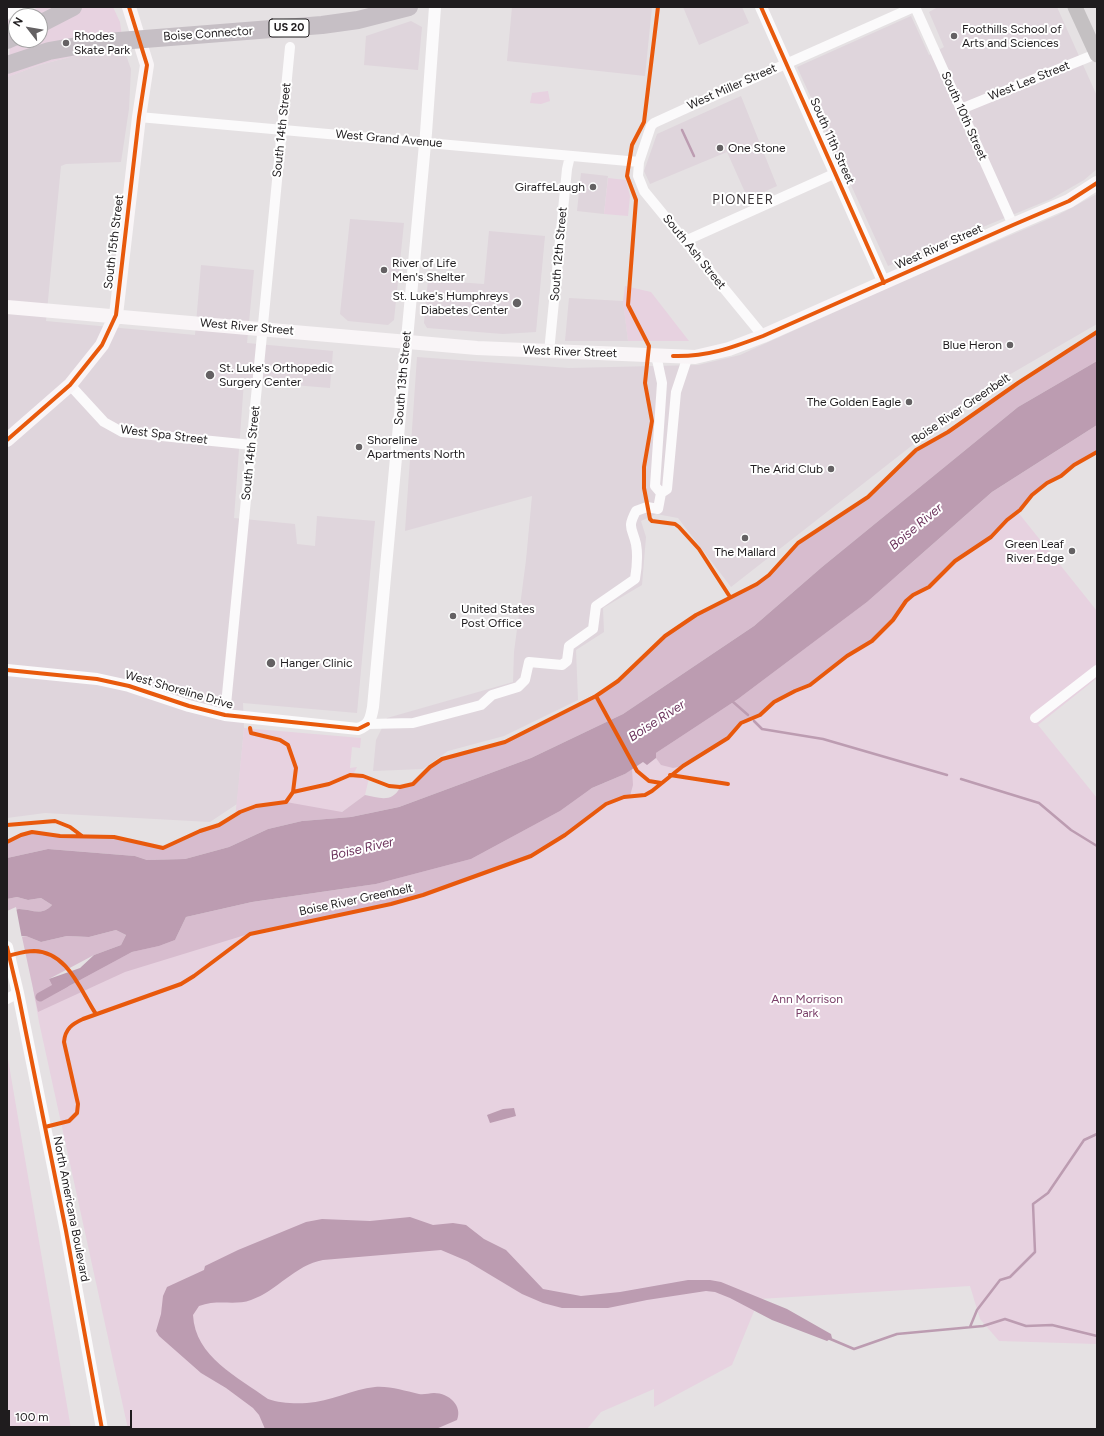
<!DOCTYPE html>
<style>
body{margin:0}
#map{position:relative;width:1104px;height:1436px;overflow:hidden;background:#e5e1e3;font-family:Figtree,sans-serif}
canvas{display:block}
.frame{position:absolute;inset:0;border:8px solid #1f1c1e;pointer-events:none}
.north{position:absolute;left:8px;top:8px;width:40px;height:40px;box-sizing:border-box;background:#fff;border:1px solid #a5a4a5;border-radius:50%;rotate:301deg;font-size:11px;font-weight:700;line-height:16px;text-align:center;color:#1f1c1e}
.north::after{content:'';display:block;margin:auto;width:14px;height:18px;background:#646163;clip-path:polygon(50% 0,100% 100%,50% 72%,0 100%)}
.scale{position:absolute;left:8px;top:1410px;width:124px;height:18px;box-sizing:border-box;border:2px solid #1f1c1e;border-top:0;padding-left:5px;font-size:12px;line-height:14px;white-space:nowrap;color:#1f1c1e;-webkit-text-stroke:3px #fff;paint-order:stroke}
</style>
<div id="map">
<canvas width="1104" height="1436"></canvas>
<div class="frame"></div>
<div class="north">N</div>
<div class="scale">100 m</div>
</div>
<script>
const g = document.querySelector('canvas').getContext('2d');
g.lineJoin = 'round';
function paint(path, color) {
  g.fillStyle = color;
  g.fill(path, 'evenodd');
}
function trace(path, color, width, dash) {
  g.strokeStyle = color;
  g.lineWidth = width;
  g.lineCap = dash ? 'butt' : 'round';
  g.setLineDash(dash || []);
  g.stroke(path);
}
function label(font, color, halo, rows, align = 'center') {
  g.font = font + ' Figtree,sans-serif';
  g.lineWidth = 4;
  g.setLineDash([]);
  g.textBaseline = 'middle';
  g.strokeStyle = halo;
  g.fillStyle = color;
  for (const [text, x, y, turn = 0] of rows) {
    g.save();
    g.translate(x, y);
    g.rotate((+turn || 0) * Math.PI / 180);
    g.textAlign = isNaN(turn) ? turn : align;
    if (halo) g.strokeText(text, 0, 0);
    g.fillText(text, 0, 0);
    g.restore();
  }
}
paint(new Path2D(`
 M512,7H652L645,76L507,61Z
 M683,7H742L749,23L699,45Z
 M938,7H1057L1097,96V169L1084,180L1051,199L888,266L797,67L911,16L929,55L944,47L929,12Z
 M411,21L422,27L418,70L364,65L366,36Z
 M124,50L131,69L129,109L121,162L66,164L61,166L46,321L195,335L201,265L254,270L247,343L333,351L330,388L244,381L234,518L295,524L297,544L315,546L317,516L375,521L357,713L243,703L244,728L237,804L210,822L45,813L7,818V77L39,65L74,56Z
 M741,96L777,186L748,199L727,152L650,184L644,171L657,134Z
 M581,173L608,176L604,214L577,211Z
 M1097,194V324L983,390L731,587L678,518L656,514L641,521L646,537L642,585L603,608L604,632L576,650L578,700L504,736L448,751L423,769L373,771L376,740L387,718L513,682L514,652L526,560L532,496L405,531L417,357L569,368L698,365L740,355L885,289L1058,215Z
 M350,219L404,223L394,320L388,325L348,321L340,314Z
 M489,231L545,236L536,332L503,334L427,328L424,323L428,280L484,284Z
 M569,298L623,301L628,341H565Z`), '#dfd5dc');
paint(new Path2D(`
 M39,7H113L120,22L124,50L74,56L39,65L8,77L10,45L7,40V21L16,17V40H40V16H19Z
 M548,91L550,101L541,104L530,103L532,93Z
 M608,178L626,180L630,196L628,216L604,214Z
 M625,286L651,292L689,341H628L623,301Z
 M1005,496L1097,611V678L1038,725L1097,798V1344L999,1341L980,1319L970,1286L759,1299L732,1365L654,1407V1389L601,1412L587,1429H128L39,1022L33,989L50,980L297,897L376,884L625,774L643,762L647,764L656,758V753Z
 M244,728L361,738L360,748L352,747L350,768L357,767L353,775L369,778L365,795L342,812L235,819Z
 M7,1053L71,1429H7Z`), '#e7d2e0');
paint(new Path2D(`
 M1097,332V361L1018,407L822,567L754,626L623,714L531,758L399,807L351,817L302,821L268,829L229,847L185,859L147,860L135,856L48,849L7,858V842L21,835L32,832L60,836L114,837L163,848L200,831L219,825L240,812L256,806L286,802L342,812L365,795C379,798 393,803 400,787L413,784L430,767L442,759L459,753L505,742L596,696L618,681L665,636L696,615L757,584L769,575L798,543L868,497L916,450L948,432L1018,383Z
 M1097,425V452L1074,465L1061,476L1047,483L1032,495L1020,510L1007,520L991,537L955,561L929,587L913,595L906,601L884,631L872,641L847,656L822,677L774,702L760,715L741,723L728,738L683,766L673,768L661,765L656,758V753L738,699L867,602L992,492Z
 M632,769L633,785L630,796L606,804L565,835L523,859L413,899L255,932L125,972L38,1012L22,937L26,936L41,942L67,936L89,937L116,930L126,935L121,945L94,955L49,979L56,993L132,952L159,946L175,940L186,917L252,902L376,884L471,859L560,811L592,788L625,774Z
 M17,897L28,900L41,898L52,905C41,917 32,909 19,909C15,909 11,912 7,913V899Z`), '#d7bcce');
paint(new Path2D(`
 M1097,361V425L992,492L867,602L738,699L656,753V758L647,765L643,762L625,774L592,788L560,811L471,859L376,884L252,902L186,917L175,940L159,946L132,952L56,993L49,979L80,968L94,955L121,945L126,935L116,930L89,937L67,936L41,942L26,936L7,937V913C11,912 15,909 19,909C32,909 41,917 52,905L41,898L28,900L17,897L7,899V858L48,849L135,856L147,860L185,859L229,847L268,829L302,821L351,817L399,807L531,758L623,714L754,626L822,567L1018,407Z
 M514,1108L516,1116L490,1123L487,1115L503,1109Z
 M410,1217L433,1225L453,1223L466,1225L484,1239L506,1250L543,1289L581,1296L620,1292L688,1280H710L721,1282L787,1309L831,1334L832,1338L827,1341L772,1320L730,1298L715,1292L706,1291L647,1300L608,1308H562L543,1303L522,1294L467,1261L441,1250L323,1260C295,1265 277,1291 251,1300C235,1306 218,1299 199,1306L193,1315C195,1357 238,1377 268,1399C279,1403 294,1404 307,1403C330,1402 352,1389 375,1387C391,1386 404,1391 419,1394C424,1395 429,1393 434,1393C449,1393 463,1406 457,1420L436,1429H265L259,1415L253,1408L226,1388L201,1373L159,1336L156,1331L161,1314L163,1296L167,1287L204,1270L205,1266L238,1250L306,1222L322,1219L370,1221Z`), '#bc9cb1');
paint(new Path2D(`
 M16,907L22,939H7V911Z`), '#e5e1e3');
trace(new Path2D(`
 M682,130L694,156
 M732,701L748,715
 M754,721L762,729L823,739L947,775
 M961,779L1039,803L1071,830L1097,846
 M970,1327L977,1310L1000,1280L1010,1277L1035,1252L1033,1204L1048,1193L1084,1140L1097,1134
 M828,1338L854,1349L897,1334L983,1326L1005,1319L1026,1326L1052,1325L1097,1336`), '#bc9cb1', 2.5);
trace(new Path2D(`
 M40,997L65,983`), '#bc9cb1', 9);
trace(new Path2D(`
 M915,7L1013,225
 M961,109L1096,54
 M139,117L639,162
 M685,241L836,173
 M763,336L644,191L638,176L639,162L651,126L654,123L689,107L914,7
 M549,352L567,169L570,156
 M656,355L662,383L655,486L661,493
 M70,385L104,422L122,432L252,445
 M225,715L290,47
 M1035,718L1097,670
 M368,724L413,723L481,705L492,695L518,687L525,680L529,662L562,665L567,661L569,646L593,629L596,606L635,579C637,567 638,555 636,544C632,527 627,528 636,511L647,507L658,509L661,493L667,489L676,392L688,356
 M7,999L18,993`), '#fbfafb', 10);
trace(new Path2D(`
 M761,7L884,283
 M7,13L21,7
 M7,670L97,679L129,686L189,706L225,715L358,729C370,725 371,718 373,707L426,133L435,7
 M7,947L18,993L66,1231L102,1429`), '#fbfafb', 12);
trace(new Path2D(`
 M7,307L477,348L695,357L729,349L763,336L1013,225L1069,201L1097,183
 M7,440L70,385L102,345L116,315L139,117L147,65L129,7`), '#f9f5f7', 14);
trace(new Path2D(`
 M1075,7L1097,55`), '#c4c0c2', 15);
trace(new Path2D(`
 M40,24L73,7
 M7,40L16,36
 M7,65L49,51L94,43L322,25L358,20L409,7`), '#c6bfc5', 18);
trace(new Path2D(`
 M658,7L644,122L632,145L627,176L636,200L628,305L649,346L645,383L652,421L644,467V488L650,519L652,521L675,524L679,527L699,549L730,597
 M761,7L884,283
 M673,356C707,357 731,348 763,336L1013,225L1069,201L1097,183
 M7,440L70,385L102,345L116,315L139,117L147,65L129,7
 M7,670L97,679L129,686L189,706L225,715L358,729L368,724
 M596,696L618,681L665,636L696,615L757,584L769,575L798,543L868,497L916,450L948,432L1018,383L1097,332
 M670,775L728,784
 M293,792L329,784L350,775L363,776L389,786L400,787L413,784L430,767L442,759L505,742L596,696L637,771L649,781L661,783
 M7,825L55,821L70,827L82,836
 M7,842L21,835L32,832L60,836L114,837L163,848L200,831L219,825L240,812L256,806L286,802L293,792L296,768L288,745L280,740L251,733L250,728
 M7,947L18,993L66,1231L102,1429
 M7,956C16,954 25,951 34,951C68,952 80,990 96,1014
 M45,1127L69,1121L77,1113L78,1104L64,1042C65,1029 72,1024 83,1019L181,984L194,976L250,934L391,904L423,895L531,856L565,835L606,804L624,797L645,795L652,791L683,766L728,738L741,723L760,715L774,702L795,691L810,685L847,656L872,641L893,620L906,601L913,595L929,587L955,561L991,537L1007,520L1020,510L1032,495L1047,483L1061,476L1074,465L1097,452`), '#e8590c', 4);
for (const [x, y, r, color] of [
 [954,36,4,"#646163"],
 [66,43,4,"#646163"],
 [720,148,4,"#646163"],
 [593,187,4,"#646163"],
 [384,270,4,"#646163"],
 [517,303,5,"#646163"],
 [1010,345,4,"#646163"],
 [210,375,5,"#646163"],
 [909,402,4,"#646163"],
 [359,447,4,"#646163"],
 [831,469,4,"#646163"],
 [745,538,4,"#646163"],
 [1072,551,4,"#646163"],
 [453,616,4,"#646163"],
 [271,663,5,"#646163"]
]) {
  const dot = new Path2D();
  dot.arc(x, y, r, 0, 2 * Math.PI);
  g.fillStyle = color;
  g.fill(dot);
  trace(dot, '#fff', 1.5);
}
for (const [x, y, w] of [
 [289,28,40]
]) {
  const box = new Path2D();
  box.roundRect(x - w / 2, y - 9, w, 18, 3);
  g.fillStyle = '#fff';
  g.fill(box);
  trace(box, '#1f1c1e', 1);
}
label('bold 11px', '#1f1c1e', null, [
 ["US 20",289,28]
]);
label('12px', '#1f1c1e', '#fff', [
 ["Foothills School of",962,29],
 ["Arts and Sciences",962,43],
 ["Rhodes",74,36],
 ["Skate Park",74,50],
 ["One Stone",728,148],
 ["GiraffeLaugh",585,187,"right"],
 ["River of Life",392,263],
 ["Men's Shelter",392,277],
 ["St. Luke's Humphreys",508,296,"right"],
 ["Diabetes Center",508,310,"right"],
 ["Blue Heron",1002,345,"right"],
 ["St. Luke's Orthopedic",219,368],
 ["Surgery Center",219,382],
 ["The Golden Eagle",901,402,"right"],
 ["Shoreline",367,440],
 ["Apartments North",367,454],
 ["The Arid Club",823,469,"right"],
 ["Green Leaf",1064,544,"right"],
 ["River Edge",1064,558,"right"],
 ["The Mallard",745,552,"center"],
 ["United States",461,609],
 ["Post Office",461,623],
 ["Hanger Clinic",280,663]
], 'left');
label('12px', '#1f1c1e', '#fff', [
 ["Boise Connector",208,34,-4],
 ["West Lee Street",1029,81,-22],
 ["West Miller Street",732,87,-24],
 ["South 10th Street",964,116,66],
 ["South 14th Street",282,130,-84],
 ["West Grand Avenue",389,139,5],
 ["South 11th Street",832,141,66],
 ["South 15th Street",114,242,-83],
 ["West River Street",939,247,-24],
 ["South Ash Street",694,252,51],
 ["South 12th Street",559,254,-85],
 ["West River Street",247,327,5],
 ["West River Street",570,352,2],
 ["South 13th Street",403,378,-85],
 ["Boise River Greenbelt",961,409,-34],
 ["West Spa Street",164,435,7],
 ["South 14th Street",251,453,-84],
 ["West Shoreline Drive",179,690,16],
 ["Boise River Greenbelt",356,900,-12],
 ["North Americana Boulevard",71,1209,79]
]);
label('12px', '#7b416a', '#fff', [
 ["Ann Morrison",807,999],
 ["Park",807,1013]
]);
g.letterSpacing = '1px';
label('13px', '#3a3437', '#fff', [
 ["PIONEER",743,200]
]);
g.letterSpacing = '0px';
label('italic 13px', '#6c335c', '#fff', [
 ["Boise River",916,527,-40],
 ["Boise River",657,721,-33],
 ["Boise River",362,849,-13]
]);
</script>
